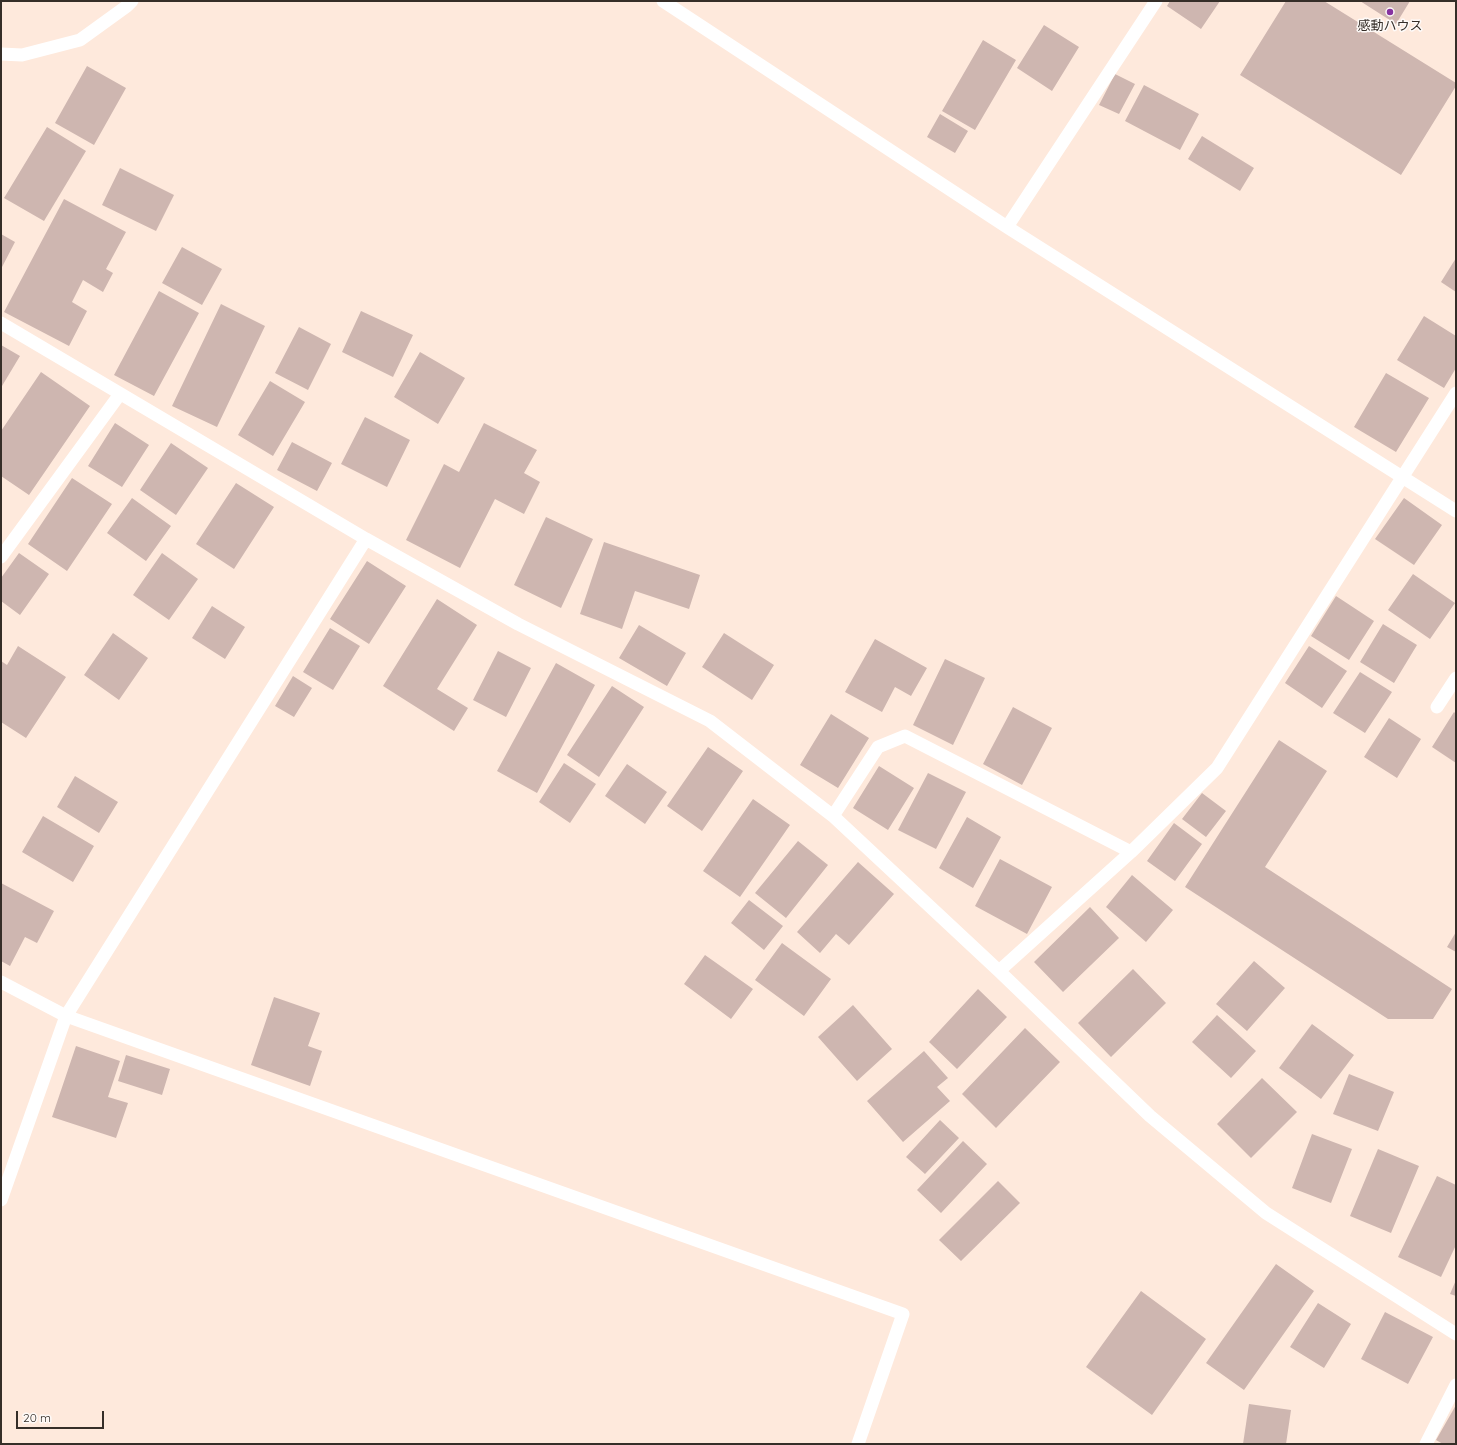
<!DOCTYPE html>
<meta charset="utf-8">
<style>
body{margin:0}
#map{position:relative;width:1457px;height:1445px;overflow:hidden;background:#fee9dc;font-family:Quicksand,sans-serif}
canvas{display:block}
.frame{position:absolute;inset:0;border:2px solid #352e28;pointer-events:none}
.scale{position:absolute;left:16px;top:1411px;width:88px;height:18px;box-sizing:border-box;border:2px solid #352e28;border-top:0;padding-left:5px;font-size:12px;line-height:14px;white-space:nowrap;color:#352e28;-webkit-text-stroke:3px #fefaf8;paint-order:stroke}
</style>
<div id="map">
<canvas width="1457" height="1445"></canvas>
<div class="frame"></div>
<div class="scale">20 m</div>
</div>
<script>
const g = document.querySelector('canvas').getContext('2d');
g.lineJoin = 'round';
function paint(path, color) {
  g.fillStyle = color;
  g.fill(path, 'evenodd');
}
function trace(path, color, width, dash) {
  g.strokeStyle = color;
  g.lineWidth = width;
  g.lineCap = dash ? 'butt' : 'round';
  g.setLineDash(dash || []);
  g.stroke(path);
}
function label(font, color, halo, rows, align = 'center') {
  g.font = font + ' Quicksand,"Noto Sans JP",sans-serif';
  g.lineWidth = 3;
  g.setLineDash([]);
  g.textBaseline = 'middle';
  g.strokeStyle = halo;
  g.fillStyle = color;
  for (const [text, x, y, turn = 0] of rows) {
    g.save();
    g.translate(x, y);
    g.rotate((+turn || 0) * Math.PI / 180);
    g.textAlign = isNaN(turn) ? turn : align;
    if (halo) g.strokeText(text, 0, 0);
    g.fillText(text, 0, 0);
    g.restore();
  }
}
paint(new Path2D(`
 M1170,1H1220L1201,29L1167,6Z
 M1286,1H1324L1456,83V86L1401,175L1240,75Z
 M1360,1H1410L1396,24Z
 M1044,25L1079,47L1052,91L1017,68Z
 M983,40L1016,60L975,130L942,111Z
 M87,66L126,88L94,145L55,123Z
 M1115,74L1135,84L1119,114L1099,105Z
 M1144,85L1199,114L1180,150L1125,121Z
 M940,114L968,131L955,153L927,137Z
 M47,127L86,151L44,221L4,198Z
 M1202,136L1254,168L1240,191L1188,159Z
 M120,168L174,195L156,231L102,205Z
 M64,199L126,232L106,269L113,273L103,292L83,280L72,302L87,311L69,346L4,312Z
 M1,234L15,242L1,269Z
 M182,247L222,269L202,305L162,283Z
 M1456,258V292L1441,282Z
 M159,291L199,313L154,396L114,375Z
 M221,304L265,326L217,427L172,406Z
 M361,311L413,335L393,377L342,352Z
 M1424,316L1456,336V368L1444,388L1397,360Z
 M299,327L331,344L308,390L275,373Z
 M1,345L20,356L2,386L1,385Z
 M420,352L465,378L438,424L394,397Z
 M41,372L90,406L29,495L1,476V431Z
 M1386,373L1429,398L1396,452L1354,427Z
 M270,381L305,402L273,456L238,435Z
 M365,417L410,440L387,487L341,464Z
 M115,423L149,445L122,487L88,466Z
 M484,423L537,450L524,473L540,482L524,514L495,499L460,568L406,540L444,464L459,472Z
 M292,442L332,463L317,491L277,470Z
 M171,443L208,468L176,515L140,490Z
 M72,478L112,504L67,571L28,544Z
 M236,483L274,507L234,569L196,544Z
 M132,498L171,526L146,561L107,533Z
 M1404,498L1442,525L1414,565L1375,539Z
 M546,517L593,539L561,608L514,585Z
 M604,542L700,575L689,609L635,591L622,629L580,614Z
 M19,553L49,574L20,615L1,601V578Z
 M162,553L198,579L169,620L133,595Z
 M367,561L406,586L369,644L330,619Z
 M1413,574L1455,603L1430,639L1388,610Z
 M1336,596L1374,621L1349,660L1311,636Z
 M437,599L477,625L437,689L468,708L454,731L383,686Z
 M212,606L245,627L225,659L192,638Z
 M1383,624L1417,645L1394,683L1360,662Z
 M639,625L686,653L667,686L619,658Z
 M330,628L360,646L333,690L303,672Z
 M113,633L148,658L119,700L84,675Z
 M724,633L774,665L752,700L702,667Z
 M875,639L927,668L911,696L895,687L882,712L845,692Z
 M18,646L66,677L26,738L1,722V661L7,665Z
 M1309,646L1347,671L1322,708L1285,683Z
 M498,651L531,668L506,717L473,700Z
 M945,659L985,678L953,745L913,725Z
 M556,663L595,685L537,793L497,771Z
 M1360,672L1392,692L1365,733L1333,713Z
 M293,676L312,688L294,717L275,706Z
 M612,686L644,707L599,777L567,755Z
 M1013,707L1052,728L1022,785L983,764Z
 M1454,712L1456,714V763L1432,747Z
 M831,714L869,738L838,788L800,765Z
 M1389,718L1421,739L1397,778L1364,757Z
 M1279,740L1327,771L1265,867L1452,989L1433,1019H1388L1185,887Z
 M708,747L743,771L702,831L667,806Z
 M564,763L596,784L570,823L539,802Z
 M627,764L667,792L645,824L605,796Z
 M879,766L914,788L888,830L853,808Z
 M928,773L966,792L936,849L898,830Z
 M75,776L118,802L99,833L57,807Z
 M1202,793L1226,811L1206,837L1182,819Z
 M753,799L790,825L740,897L703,871Z
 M43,816L94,846L73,882L22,852Z
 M967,817L1001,837L973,888L939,868Z
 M1174,823L1202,844L1175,881L1147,861Z
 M798,841L828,865L786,918L755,893Z
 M1000,859L1052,887L1027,934L975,906Z
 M858,862L894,894L849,945L836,934L820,953L797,932Z
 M1132,875L1173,910L1146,942L1106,907Z
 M1,883L54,911L37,943L25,937L10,966L1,961Z
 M749,900L783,926L764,950L731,923Z
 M1090,907L1119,938L1063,992L1034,962Z
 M1456,932V952L1447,947Z
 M782,943L831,979L804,1016L755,980Z
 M705,955L753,989L731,1019L684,984Z
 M1254,961L1285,988L1247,1031L1216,1004Z
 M1133,969L1166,1003L1111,1057L1078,1023Z
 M978,989L1007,1017L957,1069L929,1042Z
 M274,997L320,1013L308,1046L322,1051L310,1086L251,1065Z
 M853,1005L892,1049L857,1081L818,1037Z
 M1217,1015L1256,1051L1231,1078L1192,1042Z
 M1312,1024L1354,1055L1321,1099L1279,1068Z
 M1025,1028L1060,1062L996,1128L962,1094Z
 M76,1046L120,1061L108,1097L128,1103L116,1138L52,1117Z
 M924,1051L948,1078L937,1087L950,1101L903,1142L867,1101Z
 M126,1055L170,1069L162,1095L118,1081Z
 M1349,1074L1394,1092L1378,1131L1333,1114Z
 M1262,1078L1297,1112L1251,1158L1217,1124Z
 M940,1120L959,1138L925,1174L906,1157Z
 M1312,1134L1352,1149L1331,1203L1292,1188Z
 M963,1141L987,1164L941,1213L917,1190Z
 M1378,1149L1419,1166L1391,1233L1350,1216Z
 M1437,1176L1456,1185V1245L1441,1277L1398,1257Z
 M998,1181L1020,1203L961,1261L939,1240Z
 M1276,1264L1314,1291L1244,1390L1206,1363Z
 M1456,1280V1296L1450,1294Z
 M1141,1291L1206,1339L1152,1415L1086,1367Z
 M1318,1303L1351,1324L1324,1368L1290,1347Z
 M1385,1312L1433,1337L1408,1384L1361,1359Z
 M1249,1404L1291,1410L1286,1444H1243Z
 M1456,1405V1444H1443L1436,1440Z`), '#ceb6b0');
trace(new Path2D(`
 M663,1L1007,227L1456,511
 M1,54L22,55L80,40L127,6L132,1
 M1007,227L1156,1
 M1,323L366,539L518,624L710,721L833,816L999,971L1150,1116L1266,1213L1456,1334
 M1,557L120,394
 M1437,707L1456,678
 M833,816L878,747L905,736L1131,852
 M999,971L1131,852L1217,768L1456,393
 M1,982L66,1016L903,1314L858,1444
 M1,1200L66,1016L366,539
 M1426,1444L1456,1385`), '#fff', 13);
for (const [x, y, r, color] of [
 [1390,12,4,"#8632a0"]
]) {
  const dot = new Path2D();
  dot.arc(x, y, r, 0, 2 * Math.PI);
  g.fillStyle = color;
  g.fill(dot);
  trace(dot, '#fefaf8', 1.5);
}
label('13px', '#352e28', '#fefaf8', [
 ["感動ハウス",1390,26]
]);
</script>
